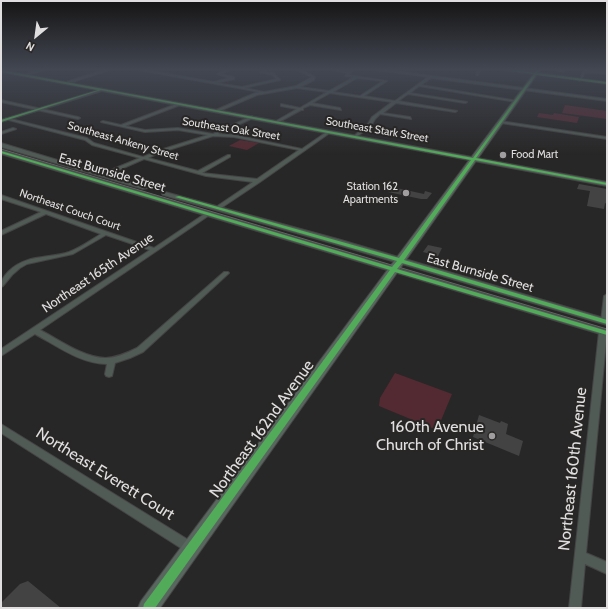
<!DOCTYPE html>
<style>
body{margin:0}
#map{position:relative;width:608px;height:609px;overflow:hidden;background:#282727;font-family:Cabin,sans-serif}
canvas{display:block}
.frame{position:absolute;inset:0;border:2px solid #e0dede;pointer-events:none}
.north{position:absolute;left:16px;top:16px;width:40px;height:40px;-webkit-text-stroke:3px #292626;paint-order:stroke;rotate:209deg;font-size:11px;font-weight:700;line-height:16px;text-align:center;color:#e0dede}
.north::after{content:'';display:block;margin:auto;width:14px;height:18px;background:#e0dede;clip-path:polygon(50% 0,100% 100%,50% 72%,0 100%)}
</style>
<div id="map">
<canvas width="608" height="609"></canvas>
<div class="frame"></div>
<div class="north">N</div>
</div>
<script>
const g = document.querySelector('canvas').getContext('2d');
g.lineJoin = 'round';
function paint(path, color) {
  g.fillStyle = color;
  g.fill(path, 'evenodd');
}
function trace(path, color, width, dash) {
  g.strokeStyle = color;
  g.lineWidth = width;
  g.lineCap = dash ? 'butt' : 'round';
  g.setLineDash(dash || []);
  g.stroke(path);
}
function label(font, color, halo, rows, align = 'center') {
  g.font = font + ' Cabin,sans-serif';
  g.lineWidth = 4;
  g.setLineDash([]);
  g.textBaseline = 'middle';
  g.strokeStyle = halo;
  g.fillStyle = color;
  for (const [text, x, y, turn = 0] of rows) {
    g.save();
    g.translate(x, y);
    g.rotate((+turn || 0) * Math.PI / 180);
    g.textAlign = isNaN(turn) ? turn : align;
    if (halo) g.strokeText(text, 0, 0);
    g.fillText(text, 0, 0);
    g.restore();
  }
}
paint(new Path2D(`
 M565,105L607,111V119L562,113Z
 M539,113L553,115L554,113L579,117L577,123L537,117Z
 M240,140L259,143L247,150L229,146Z
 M395,373L452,394L437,430L379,406L380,398Z`), '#532a32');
paint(new Path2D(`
 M579,184L607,189V204L605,203L604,209L587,206L590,191L577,189Z
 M392,187L424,194L425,191L432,193L427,199H421L388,192Z
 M428,245L442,248L438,256L423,252Z
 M479,415L500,423L501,421L508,424L506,434L523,441L519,456L473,437Z
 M28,581L61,608H1V603L20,584Z`), '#444343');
const minor = new Path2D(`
 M4,69H8L1,72V70Z
 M41,69H47L24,76L23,75Z
 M133,69H141L214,82L229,78L217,74L227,69H232L221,74L234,77V79L216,83L242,87L277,79L272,75L260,72L264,69H268L264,72L274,73L280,80L244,88L264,92L296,86L312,77L295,69H299L315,77L314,80L300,87L329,91L354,77L345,76L347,73L328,69L349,71L352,69H355L348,75L387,81L364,96L395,101L428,77L370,69H380L607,99V101L431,78L421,85L518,101L516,102L419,86L410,93L467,102L465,103L408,94L398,101L457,111L455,112L396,103L383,113L410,117L411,119L380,114L375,119L371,126L355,138L353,137L354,136L368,124L372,117L392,102L330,93L312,103L340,108L341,110L310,105L303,108V110H301L277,123H276V121L297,109L281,106V104L300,108L327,92L297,88L257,95L217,112L216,110L255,93L260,92ZM357,78L383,81L360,96L333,92Z
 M478,69H481L478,75H476Z
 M552,69H559L564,71L563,72Z
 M584,70L607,72V74L585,72L581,80L579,81Z
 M1,100L78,117L80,118L78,119L1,102Z
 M179,103L180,105L125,126L145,130L178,128L213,134L252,116L253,118L218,134L234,135L302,149L328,131L331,132L260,182L218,210L216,209V207L253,182L206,176L144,159L105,176H101V174L140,158L92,145L85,140L5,119L7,118L87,138L94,143L143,157L157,151L208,135L178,130L145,132L101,122L103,121L121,125ZM213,136L234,137L299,150L257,179L202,173L230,157V155H228L198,171L148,158L159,153Z
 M500,121L607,137V139L501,123H500Z
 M13,128L16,129L1,134V132Z
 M1,195L154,248L206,213L208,212L211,214L40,330C60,340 82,357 105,358C116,358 127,353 137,348L224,272H228L229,273L143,352L130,358L115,363L112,376L109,377L106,376L105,374L107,364C81,364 57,346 35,334L1,356V349L150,250L106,235L73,254L27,264L20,268L12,275L3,286L1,287C1,280 4,276 9,271C27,254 47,259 69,252C80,248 91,240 101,234L46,214L1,235V231L41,212L1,199Z
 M607,294V323H605L601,321L604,296Z
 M603,329L607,332L586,553L607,562V574L585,564L581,608H569L599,332Z
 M1,424L195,544L197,548L195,552L191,554L187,552L1,433Z`);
const tertiary = new Path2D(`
 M107,69H113L66,84L63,83Z
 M497,69H509L607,82V84Z
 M102,89L105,90L1,122V120Z
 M1,143L147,187L148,188L143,189L1,147Z
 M1,150L607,330V336L1,154Z
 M165,192L341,240L607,319V325L335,244L163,195L162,194Z`);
const secondary = new Path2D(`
 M537,69H541L160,608H138L141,601Z`);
const primary = new Path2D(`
 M1,70L607,182V186L1,72Z`);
trace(minor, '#454444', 2);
trace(tertiary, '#454444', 2);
trace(secondary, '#454444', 2);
trace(primary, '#454444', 2);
paint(minor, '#505b56');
paint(tertiary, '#505b56');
paint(secondary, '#58665f');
paint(primary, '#57635e');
trace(new Path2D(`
 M1,149L607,329`), '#606663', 1);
paint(new Path2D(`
 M497,69H507L535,73L538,69H540L537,73L607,82V84L536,75L476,158L607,183V185L475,160L404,260L607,320V324L402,263L397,269L607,331V335L395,272L155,608H143L144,604L390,270L1,153V151L392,267L397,261L175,197L179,196L399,258L471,160L101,90L1,122V120L98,90L1,72V70L473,158L534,74Z`), '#51ab58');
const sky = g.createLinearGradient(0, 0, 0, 155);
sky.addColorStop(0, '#161515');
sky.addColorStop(0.45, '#424752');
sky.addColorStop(1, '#42475200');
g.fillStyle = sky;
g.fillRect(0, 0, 608, 155);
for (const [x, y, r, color] of [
 [503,155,4,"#a09e9e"],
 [406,193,4,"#a09e9e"],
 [492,436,4,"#a09e9e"]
]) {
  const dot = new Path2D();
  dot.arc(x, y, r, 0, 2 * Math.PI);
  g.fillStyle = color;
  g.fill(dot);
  trace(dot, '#292626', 1.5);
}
label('11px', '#e0dede', '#292626', [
 ["Southeast Oak Street",231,129,9],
 ["Southeast Stark Street",377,130,10],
 ["Southeast Ankeny Street",123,141,16],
 ["Northeast Couch Court",70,210,19]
]);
label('11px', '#e0dede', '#292626', [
 ["Food Mart",511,155],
 ["Station 162",398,187,"right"],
 ["Apartments",398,200,"right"]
], 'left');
label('13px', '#e0dede', '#292626', [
 ["East Burnside Street",112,173,16],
 ["Northeast 165th Avenue",98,273,-34],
 ["East Burnside Street",480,273,16]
]);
label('16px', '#e0dede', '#292626', [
 ["160th Avenue",484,427],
 ["Church of Christ",484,445]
], 'right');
label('16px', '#e0dede', '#292626', [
 ["Northeast 162nd Avenue",262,429,-54],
 ["Northeast 160th Avenue",573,469,-84],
 ["Northeast Everett Court",105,474,32]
]);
</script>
